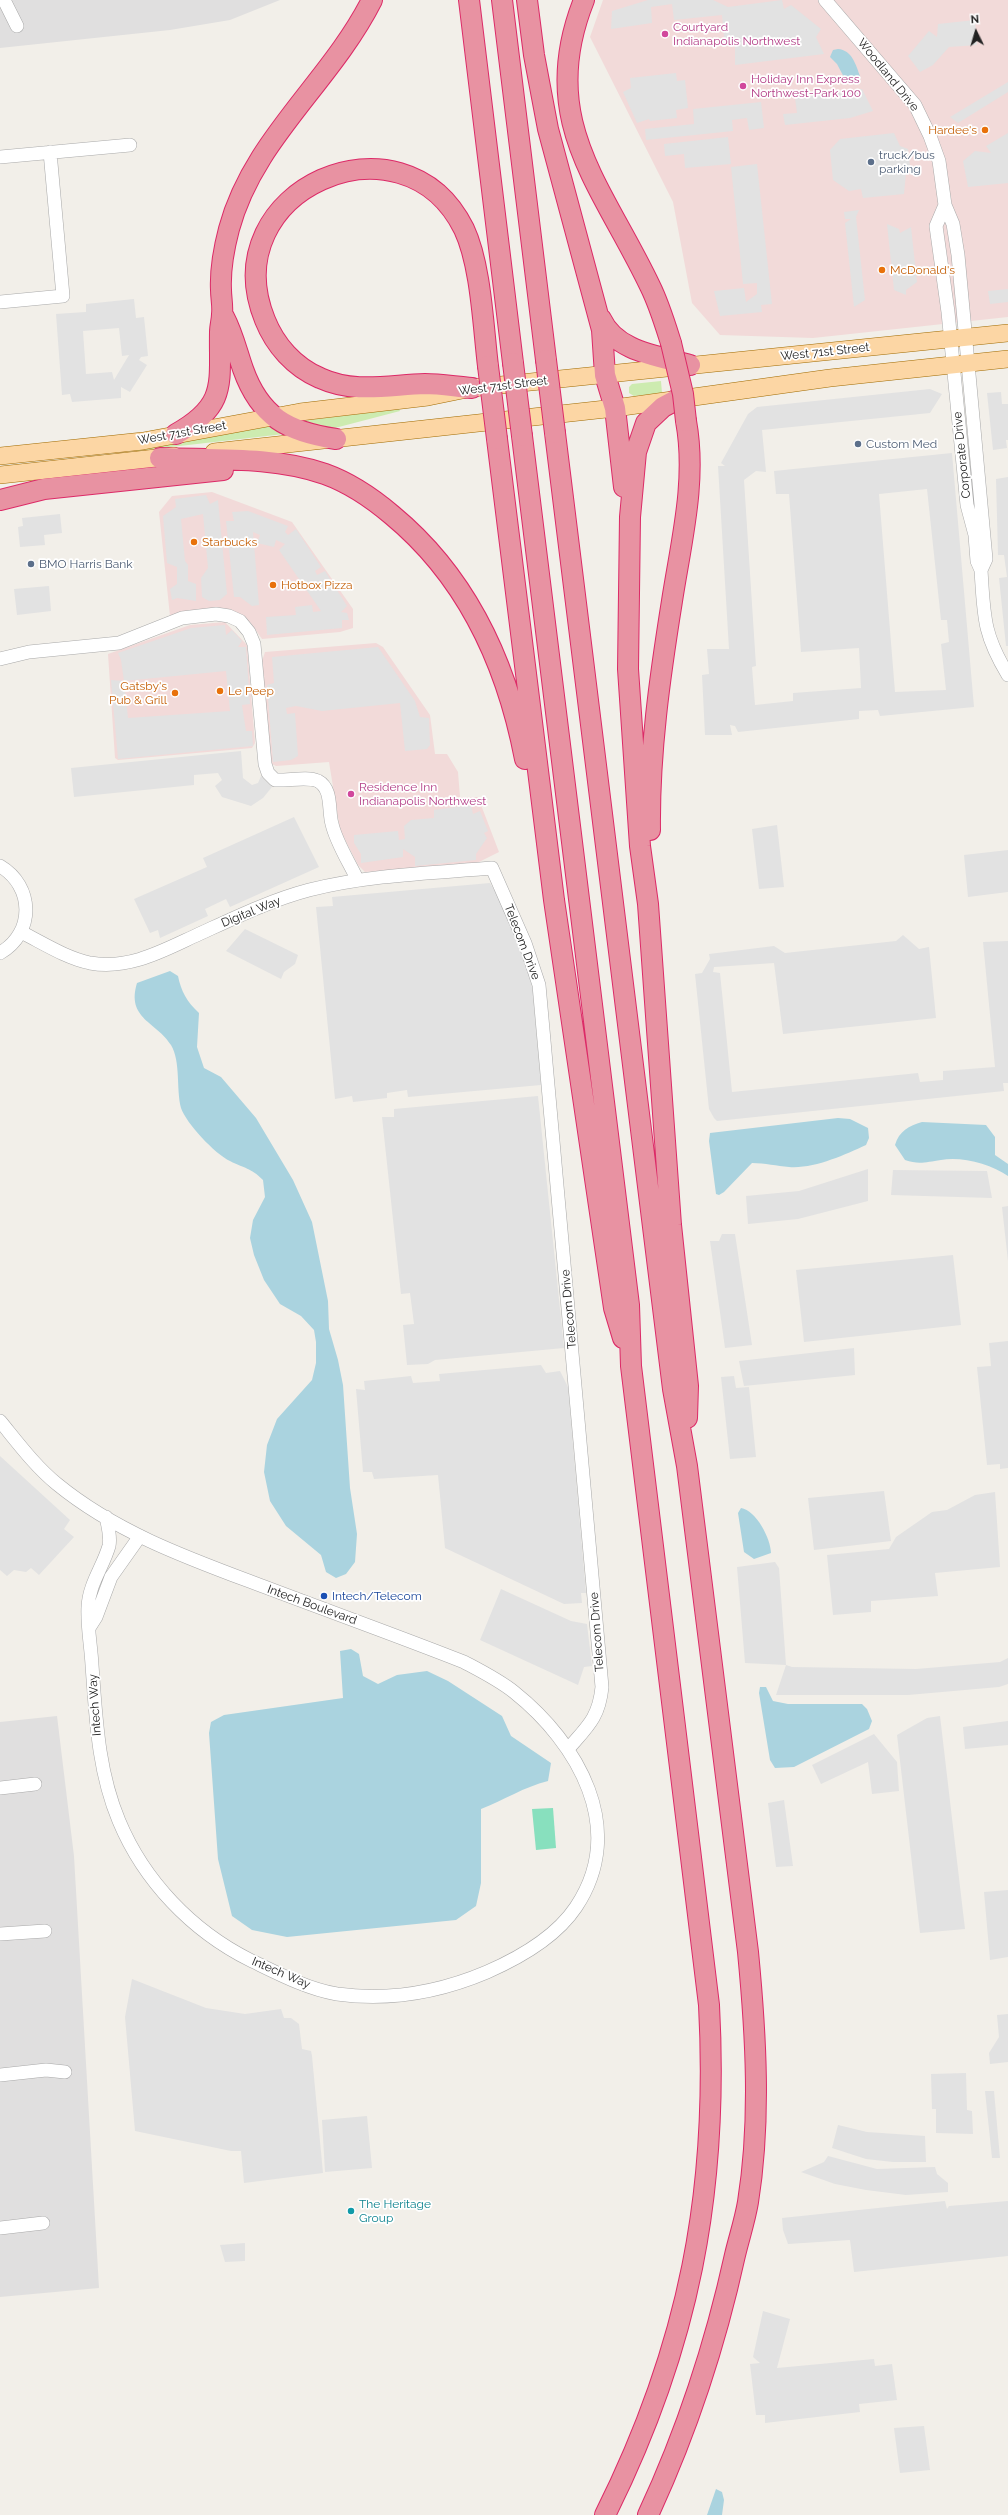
<!DOCTYPE html>
<style>
body{margin:0}
#map{position:relative;width:1008px;height:2515px;overflow:hidden;background:#f2efe9;font-family:Raleway,sans-serif}
canvas{display:block}
.north{position:absolute;left:956px;top:12px;width:40px;height:40px;-webkit-text-stroke:3px #fff;paint-order:stroke;rotate:355deg;font-size:11px;font-weight:700;line-height:16px;text-align:center;color:#222}
.north::after{content:'';display:block;margin:auto;width:14px;height:18px;background:#222;clip-path:polygon(50% 0,100% 100%,50% 72%,0 100%)}
</style>
<div id="map">
<canvas width="1008" height="2515"></canvas>
<div class="north">N</div>
</div>
<script>
const g = document.querySelector('canvas').getContext('2d');
g.lineJoin = 'round';
function paint(path, color) {
  g.fillStyle = color;
  g.fill(path, 'evenodd');
}
function trace(path, color, width, dash) {
  g.strokeStyle = color;
  g.lineWidth = width;
  g.lineCap = dash ? 'butt' : 'round';
  g.setLineDash(dash || []);
  g.stroke(path);
}
function label(font, color, halo, rows, align = 'center') {
  g.font = font + ' Raleway,sans-serif';
  g.lineWidth = 3.5;
  g.setLineDash([]);
  g.textBaseline = 'middle';
  g.strokeStyle = halo;
  g.fillStyle = color;
  for (const [text, x, y, turn = 0] of rows) {
    g.save();
    g.translate(x, y);
    g.rotate((+turn || 0) * Math.PI / 180);
    g.textAlign = isNaN(turn) ? turn : align;
    if (halo) g.strokeText(text, 0, 0);
    g.fillText(text, 0, 0);
    g.restore();
  }
}
paint(new Path2D(`
 M0,0H280L230,20L170,30L0,48Z
 M57,1716L74,1856L99,2288L0,2297V1722Z`), '#e0dfdf');
paint(new Path2D(`
 M603,0H1008V317L813,338L720,335L692,303L673,202L590,37Z
 M212,492L292,522L353,609V628L340,632L262,639L250,622L237,614L170,616L159,512L172,496Z
 M225,622L247,645L255,743L252,748L118,760L115,758L108,654L190,625Z
 M376,643L383,647L430,715L435,754H447L458,772L460,797H478L499,852L477,863L365,872L358,865L340,830L329,762L276,766L270,763L262,661L265,652Z`), '#f2dad9');
paint(new Path2D(`
 M661,381L662,393L634,396L629,393V387L632,384Z
 M399,409L400,411L335,428L326,429L301,421Z
 M271,426L284,434L136,451V450Z`), '#cdebb0');
paint(new Path2D(`
 M553,1808L556,1848L536,1850L532,1809Z`), '#88e0be');
paint(new Path2D(`
 M648,0H713L728,7L782,0L784,9L791,5L821,29L816,37L824,54L735,65V46H725L722,15L674,20L672,4L651,7L652,23L611,29L612,11Z
 M975,20L977,45L949,47L933,65L920,72L908,56L929,31L937,37L938,24Z
 M676,73L677,81L685,80L688,108L676,110L677,118L650,121L649,119L637,123L623,92L631,88L630,78Z
 M1008,82V92L958,123L950,117Z
 M862,89L873,111L850,118L785,125L783,114L797,113L795,98Z
 M761,102L764,128L749,130L747,118L732,120L733,131L646,140L645,129L694,124L693,109Z
 M894,133L900,146L908,149L910,166L906,173L904,194L863,198L861,189L849,191L833,180L830,150L840,139Z
 M1008,133V183L968,187L963,161L975,151L991,153L986,146Z
 M728,137L731,164L685,168L684,154L665,156L664,144Z
 M757,164L772,304L761,305L762,312L720,316L714,291L744,288L746,302L757,294V283L743,284L731,167Z
 M859,210L856,217L865,300L854,307L845,223L851,219H845L844,212Z
 M887,224L899,229L900,233L911,227L917,282L906,290V295L894,290Z
 M1008,289V302L990,304L988,291Z
 M134,299L136,318L144,317L148,356L141,357L139,360L147,365L130,392L121,387V398L72,402L70,394L62,395L56,314L86,312V304ZM119,328L122,356L129,355L114,380L112,372L86,374L83,331Z
 M930,389L942,394L930,413L762,430L766,472L756,471L744,480L756,666L752,667L755,705L793,701V693L861,688L859,648L801,652L789,494H776L774,471L952,453L974,707L880,716L878,710L859,711V719L738,732L735,726L730,725L732,735H705L702,675L709,674L707,649H729L718,466H725L721,463L748,414L757,407ZM927,489L941,620H947L949,642L941,644L946,690L895,692L879,494Z
 M1001,392L1002,404H1008V440H1006L1007,448L993,450L987,393Z
 M1008,477V646H1006L999,578L1007,577L1004,555H998L996,479Z
 M206,495L210,504L218,500L227,594L220,600L209,601L202,597L201,578L208,568L203,514L181,519L185,561L188,565V581L196,584V601L177,598L172,600L170,589L177,584V567L167,563L163,516L176,507L175,499Z
 M248,511L288,526L285,532L288,535L296,529L321,567L315,571L317,575L325,571L347,606L341,612L347,613L349,620H342V628L267,635L266,617L296,615L295,607L312,605L313,612L321,611L279,550L285,544L276,540L274,547L257,543L260,535L253,532L259,605L252,606L240,597H234L226,521H234L232,512Z
 M60,514L62,533L44,535L45,545L20,547L18,527L23,526L22,518Z
 M49,586L51,611L17,615L14,589Z
 M225,625L226,635L232,630L242,641L238,647H246L250,704L242,705L246,731H252L253,746L118,759L111,680L124,681L121,660L118,653L191,628ZM226,671L230,711L128,718L124,681Z
 M378,647L415,701L420,717L429,718L430,745L427,749L405,751L400,703L322,711L296,706L286,708L287,714L295,713L298,756L291,760L273,762L267,685L274,683L272,657Z
 M241,751L243,778L252,785L258,783L261,776L272,787L263,798L251,806L222,797L215,786L222,780L218,773L194,775V785L74,797L71,768Z
 M471,805L473,814L480,811L488,831L484,833L487,838L476,854V860L415,866V857L403,849V857L361,863V854L354,843V835L398,831L399,840L405,839L404,826L411,820L434,818V810Z
 M294,817L319,867L230,907L226,899L205,909L208,916L160,938L158,930L150,933L134,899L207,867L203,858Z
 M777,825L784,887L759,889L752,829Z
 M1008,850V892L968,897L964,855Z
 M490,883L501,901L522,949L533,991L541,1085L408,1097L407,1090L387,1093V1098L353,1102L352,1096L335,1099L316,907L333,906L332,897Z
 M245,929L298,955L295,964L284,972L281,979L226,951Z
 M903,935L919,949L929,947L936,1018L783,1034L774,963L714,967L713,972L720,973L732,1092L918,1073L920,1082L943,1080V1071L995,1067L983,942L1008,941V1083H1003L1004,1091L717,1121L714,1118L709,1109L695,974L702,973L710,959L709,954L774,946L785,953L896,941Z
 M538,1096L564,1348L435,1360L428,1364L407,1365L403,1325L414,1324L410,1293L401,1294L382,1117H394V1109Z
 M868,1169V1201L798,1219L748,1224L746,1196L799,1191Z
 M893,1170L987,1171L992,1198L891,1195Z
 M1008,1206V1261L1002,1207Z
 M722,1234H735L752,1345L725,1348L710,1241H719Z
 M953,1255L961,1325L804,1342L796,1270Z
 M1008,1341V1468L1000,1469V1464L987,1465L977,1367L991,1366L989,1343Z
 M854,1348L855,1375L744,1386L739,1361Z
 M541,1365L546,1373L560,1371L568,1387L586,1593H581L582,1603L564,1604L445,1548L438,1475L374,1479L372,1472H363L356,1389L365,1390L364,1381L411,1376L413,1383L440,1381L439,1374Z
 M734,1376L736,1388L749,1387L756,1457L730,1459L721,1377Z
 M0,1456L70,1520L64,1529L74,1537L39,1575L31,1568L26,1572L14,1570L7,1576L0,1570Z
 M884,1491L891,1541L814,1550L808,1498Z
 M995,1492L1000,1567L935,1573L938,1596L871,1601V1612L833,1615L827,1555L889,1549L896,1537L932,1512L947,1510L975,1495Z
 M775,1562L779,1568L786,1665L792,1667L916,1669L1000,1662L1008,1658V1684L999,1687L908,1695H776L786,1665L745,1663L737,1567Z
 M501,1589L571,1621L587,1624L592,1666L584,1667L578,1685L480,1640Z
 M940,1716L965,1929L920,1933L897,1735L927,1718Z
 M1008,1721V1745L965,1749L963,1727Z
 M874,1734L897,1762L899,1791L872,1794L868,1762L821,1784L812,1765Z
 M784,1800L793,1866L776,1867L768,1803Z
 M1008,1890V1957L990,1960L984,1892Z
 M132,1979L206,2008L245,2014L281,2009L284,2018H291L299,2024L302,2049L311,2051L312,2056L323,2173L244,2183L241,2151H231L135,2131L125,2017Z
 M1008,2014V2062L990,2064L989,2053L999,2037L997,2015Z
 M966,2073L967,2110L972,2111L973,2134L936,2133V2109H932L931,2074Z
 M985,2091H994L1000,2158H992Z
 M367,2116L372,2168L325,2172L322,2120Z
 M838,2125L867,2132L925,2136L926,2162H893L866,2159L832,2148Z
 M828,2156L877,2169L935,2167L937,2174L948,2183V2192L906,2195L866,2190L835,2184L801,2172L824,2162Z
 M945,2201L947,2209L949,2206L1008,2201V2256L854,2272L850,2240L788,2244L783,2230L782,2218Z
 M245,2243V2261L225,2262L220,2245Z
 M763,2311L790,2319L777,2368L874,2359L875,2366L892,2364L897,2400L859,2404L860,2412L765,2423V2415H756L750,2364L760,2363L753,2357Z
 M924,2426L930,2470L900,2473L894,2428Z`), '#e2e2e2');
paint(new Path2D(`
 M838,49C852,50 856,65 860,76L852,84L847,83L837,64L830,57L833,50Z
 M170,971L178,976C181,991 187,1002 199,1013L197,1047L204,1068L221,1077L256,1118L293,1180L312,1222L328,1301L329,1329L338,1360L343,1385L350,1488L357,1534L355,1562L346,1574L336,1578L326,1572L321,1555L286,1526L270,1501L264,1472L267,1445L277,1419L312,1380L316,1363V1342L314,1330L301,1316L280,1304L264,1280L254,1255L250,1238L253,1220L265,1197L263,1180C250,1167 245,1169 230,1161C215,1154 186,1123 181,1108C176,1089 181,1062 171,1045C157,1022 126,1019 137,983Z
 M838,1118L850,1119L868,1128L869,1138L866,1145C844,1155 814,1169 789,1167C777,1166 765,1163 752,1163L724,1192L719,1195L716,1194L709,1141L710,1133Z
 M922,1122L986,1125L995,1137V1155L1008,1164V1176C991,1164 961,1156 941,1160C926,1162 919,1165 905,1160L895,1145C899,1131 909,1126 922,1122Z
 M741,1508C756,1510 771,1539 771,1553L754,1559L744,1552L738,1513Z
 M351,1649L359,1654L363,1676L378,1684L397,1675L427,1671L448,1681L502,1716L511,1736L551,1763L548,1781C524,1787 504,1800 481,1809V1883L476,1906L456,1920L287,1937L252,1930L232,1916L218,1859L209,1733L211,1722L224,1715L343,1698L340,1651Z
 M760,1687H766L773,1701L788,1704H862L867,1709L872,1721L869,1729L794,1767L775,1768L770,1760L759,1693Z
 M716,2489L722,2492L724,2500L722,2515H707Z`), '#aad3df');
const minor = new Path2D(`
 M4,0L17,26
 M825,0L915,105L930,136L939,161L945,205L953,224L958,255L986,559L981,570
 M0,157L130,145
 M945,205L936,226L948,312L967,505L975,535L977,561L981,570C984,616 983,634 1008,675
 M0,302L63,296L50,152
 M0,659L29,652L119,643L182,618L216,614L229,616L240,621L249,632L254,644L265,764L268,773L275,780C288,781 307,776 318,781C333,789 328,811 332,824C336,842 349,862 357,879
 M0,866C34,886 35,933 0,953
 M21,932C43,943 66,958 90,963C130,970 164,950 199,934C234,918 271,900 309,890C368,875 431,873 492,868L525,943L539,985L602,1687C599,1718 587,1727 568,1749
 M0,1421C18,1443 35,1466 57,1484C118,1534 193,1560 265,1587C331,1612 398,1636 464,1662C481,1671 499,1680 514,1692C578,1743 628,1829 576,1907C556,1937 519,1958 487,1972C440,1992 388,2001 337,1994C307,1989 277,1973 250,1960C192,1931 144,1881 119,1821C98,1771 96,1719 92,1665C91,1646 87,1626 88,1607C89,1584 103,1567 109,1546C111,1537 108,1526 106,1517
 M89,1628L96,1617L111,1577L140,1536
 M0,1788L35,1784
 M0,1934L45,1931
 M0,2075L46,2070L65,2072
 M0,2228L43,2223`);
const major = new Path2D(`
 M214,452L615,408L830,378L1008,359
 M0,456L143,441L300,412L428,397L472,388L1008,333
 M0,475L174,456`);
const highway = new Path2D(`
 M469,0L513,363
 M502,0L546,360
 M527,0L534,55L548,129L602,330L605,375L615,408L624,487
 M584,0C536,120 602,185 650,286C659,304 665,324 671,343
 M224,317C233,334 237,352 243,369C260,417 288,432 336,439
 M601,319C616,352 659,356 690,365
 M472,388C457,387 441,384 425,384C389,385 355,394 320,378C294,367 275,345 265,320C212,190 403,106 464,229C481,265 483,325 488,366
 M678,399L663,407L646,423L636,452L630,517L628,669L640,846L648,904L671,1225L688,1386L687,1418
 M555,433L673,1389L687,1466L748,1952C756,2035 761,2121 748,2202C745,2220 739,2238 735,2255C715,2346 687,2431 648,2515
 M176,434C228,405 219,383 220,332C220,326 222,320 222,314C223,306 221,298 221,290C220,270 224,248 229,229C253,139 330,83 372,0
 M522,436L629,1305L631,1366L709,2005C719,2191 689,2347 605,2515
 M497,439L554,900L614,1308L623,1338
 M160,458C215,460 273,456 325,474C350,483 372,498 392,515C467,577 507,665 525,759
 M0,500L44,489L223,470
 M650,830C649,753 660,676 672,601C681,542 697,481 686,421`);
trace(minor, '#a9a9a9', 14);
trace(major, '#a06b00', 18);
trace(highway, '#dc2a67', 22);
trace(minor, '#fff', 13);
trace(major, '#fcd6a4', 17);
trace(highway, '#e892a2', 20);
const highwayBridge = new Path2D(`
 M671,343L683,394L686,421
 M546,360L555,433
 M513,363L522,436
 M488,366L497,439`);
trace(highwayBridge, '#dc2a67', 22, []);
trace(highwayBridge, '#e892a2', 20);
for (const [x, y, r, color] of [
 [665,34,4,"#d1479c"],
 [743,86,4,"#d1479c"],
 [985,130,4,"#e8710a"],
 [871,162,4,"#5c6f8a"],
 [882,270,4,"#e8710a"],
 [858,444,4,"#5c6f8a"],
 [194,542,4,"#e8710a"],
 [31,564,4,"#5c6f8a"],
 [273,585,4,"#e8710a"],
 [220,691,4,"#e8710a"],
 [175,693,4,"#e8710a"],
 [351,794,4,"#d1479c"],
 [324,1596,4,"#1a4fb4"],
 [351,2211,4,"#0f9aa8"]
]) {
  const dot = new Path2D();
  dot.arc(x, y, r, 0, 2 * Math.PI);
  g.fillStyle = color;
  g.fill(dot);
  trace(dot, '#fff', 1.5);
}
label('12px', '#b23c85', '#fff', [
 ["Courtyard",673,27],
 ["Indianapolis Northwest",673,41],
 ["Holiday Inn Express",751,79],
 ["Northwest-Park 100",751,93],
 ["Residence Inn",359,787],
 ["Indianapolis Northwest",359,801]
], 'left');
label('12px', '#222', '#fff', [
 ["Woodland Drive",888,75,51],
 ["West 71st Street",825,352,-6],
 ["West 71st Street",503,386,-7],
 ["West 71st Street",182,433,-10],
 ["Corporate Drive",962,455,-96],
 ["Digital Way",251,912,-22],
 ["Telecom Drive",522,942,69],
 ["Telecom Drive",569,1309,-95],
 ["Intech Boulevard",312,1605,20],
 ["Telecom Drive",597,1632,-94],
 ["Intech Way",95,1705,-94],
 ["Intech Way",281,1973,23]
]);
label('12px', '#c56008', '#fff', [
 ["Hardee's",977,130,"right"],
 ["McDonald's",890,270],
 ["Starbucks",202,542],
 ["Hotbox Pizza",281,585],
 ["Gatsby's",167,686,"right"],
 ["Pub & Grill",167,700,"right"],
 ["Le Peep",228,691]
], 'left');
label('12px', '#4e5e75', '#fff', [
 ["truck/bus",879,155],
 ["parking",879,169],
 ["Custom Med",866,444],
 ["BMO Harris Bank",39,564]
], 'left');
label('12px', '#164399', '#fff', [
 ["Intech/Telecom",332,1596]
], 'left');
label('12px', '#0d838f', '#fff', [
 ["The Heritage",359,2204],
 ["Group",359,2218]
], 'left');
</script>
